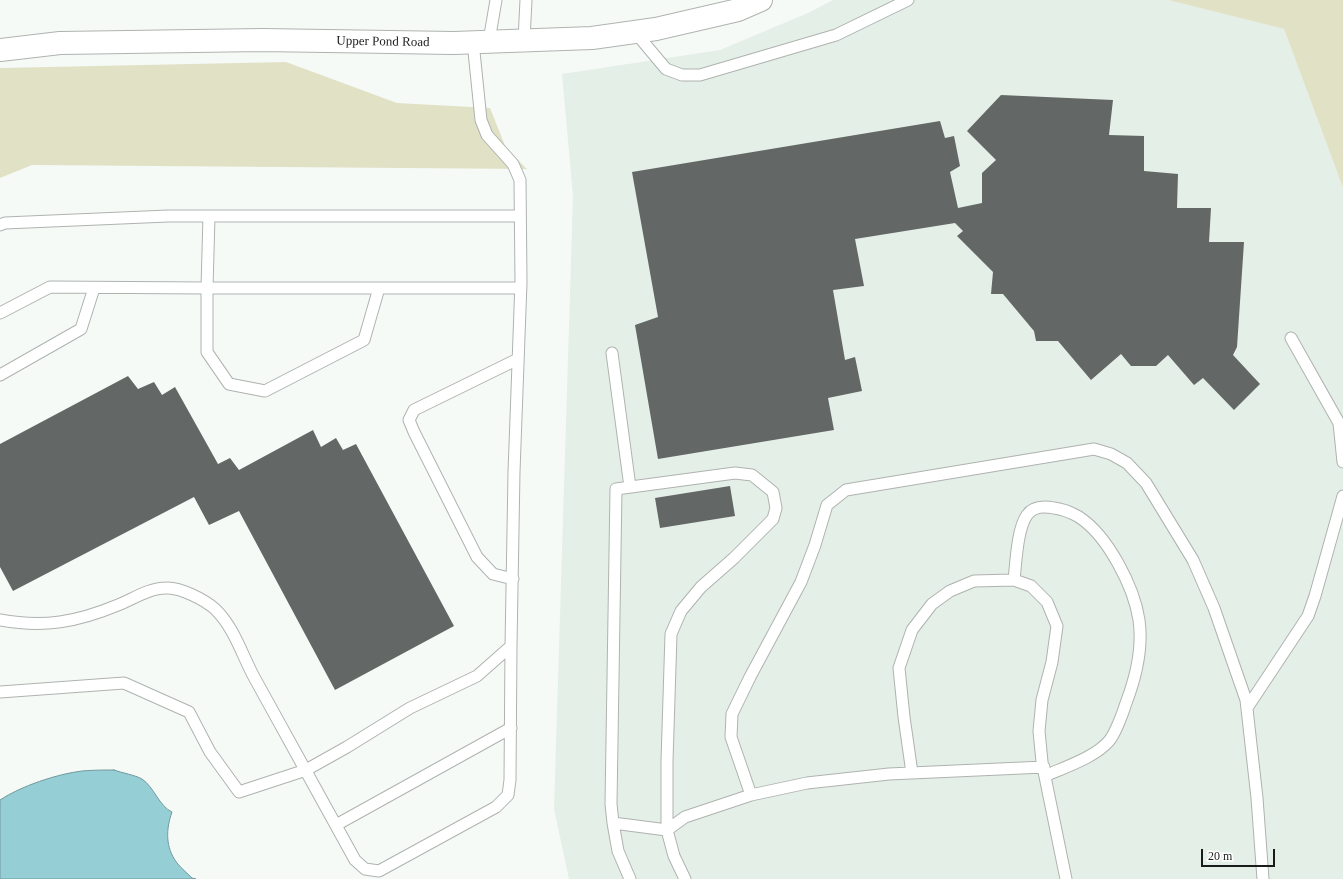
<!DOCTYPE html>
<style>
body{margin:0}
#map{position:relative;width:1343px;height:879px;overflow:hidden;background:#f6faf7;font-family:Georgia,serif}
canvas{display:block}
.scale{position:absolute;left:1201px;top:849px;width:74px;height:18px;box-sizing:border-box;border:2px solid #1a1c1b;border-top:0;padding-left:5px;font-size:12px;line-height:14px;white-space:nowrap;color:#1a1c1b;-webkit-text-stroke:3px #fff;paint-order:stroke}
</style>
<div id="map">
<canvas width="1343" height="879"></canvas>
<div class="scale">20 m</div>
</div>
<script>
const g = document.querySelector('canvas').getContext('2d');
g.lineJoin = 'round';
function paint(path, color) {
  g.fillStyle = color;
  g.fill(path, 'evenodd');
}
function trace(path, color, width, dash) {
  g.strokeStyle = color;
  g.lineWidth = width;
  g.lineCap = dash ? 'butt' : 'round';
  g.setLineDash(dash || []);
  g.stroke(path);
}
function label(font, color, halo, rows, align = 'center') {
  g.font = font + ' Georgia,serif';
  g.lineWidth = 4;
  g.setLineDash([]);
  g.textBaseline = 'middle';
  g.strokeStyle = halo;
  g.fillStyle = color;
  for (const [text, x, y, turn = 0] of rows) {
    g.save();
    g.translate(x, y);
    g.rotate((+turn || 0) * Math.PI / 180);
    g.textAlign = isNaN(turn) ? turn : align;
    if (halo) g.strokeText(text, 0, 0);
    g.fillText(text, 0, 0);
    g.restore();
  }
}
paint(new Path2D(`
 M833,0H1168L1284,29L1343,188V879H569L554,809L573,196L562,74L720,50L808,13Z`), '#e4efe7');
paint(new Path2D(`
 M1168,0H1343V188L1284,29Z
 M286,62L397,103L490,108L506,148L527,169L32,165L0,178V68Z`), '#e1e1c6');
const water = new Path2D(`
 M114,770C122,773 135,775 142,779C154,787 159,806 172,812C166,829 165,847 177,863C181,868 187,873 192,878L196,879H0V800C21,786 57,774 82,771C93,770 103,770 114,770Z`);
paint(water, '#95cfd5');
trace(water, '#70999d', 1);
paint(new Path2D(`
 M1001,95L1113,100L1109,135L1144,136V171L1178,174L1177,208H1211L1209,242H1244L1237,347L1233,355L1260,384L1234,410L1203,378L1194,385L1168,355L1156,366H1131L1121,354L1091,380L1058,341H1036L1034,331L1003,294H991L993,272L957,236L963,231L955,223L855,239L864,286L833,290L845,360L855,357L862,391L828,398L834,430L658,459L635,325L658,317L632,172L940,121L945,138L954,136L960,166L950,172L958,208L982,203V173L996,160L967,131Z
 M128,376L138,389L154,382L162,395L175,387L218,464L230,458L239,470L313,430L321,447L336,438L343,450L356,444L454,626L335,690L239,511L209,525L194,497L13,591L0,567V444Z
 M730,486L735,516L660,528L655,498Z`), '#636766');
const lane = new Path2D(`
 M635,32L666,69L682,75H700L836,35L908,0
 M524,40L526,0
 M489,41L496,0
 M209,216L207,288H521
 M0,225L5,223L168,216H520
 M0,313L50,287L207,288V352L229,384L265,391L364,340L379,288
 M1291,338L1339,423L1343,462
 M612,353L630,487
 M0,375L81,329L94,288
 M513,579L493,574L477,557L414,432L409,420L414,410L518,359
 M1014,580C1016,563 1017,529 1027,515C1033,506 1044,506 1054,508C1063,509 1072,513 1079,517C1108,536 1134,587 1139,620C1143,648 1136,677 1126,703C1123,713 1115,734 1109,741C1094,758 1065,767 1045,776
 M0,620C44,628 77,622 118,605C133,599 149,588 166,588C180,587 205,600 215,609C234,627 242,655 254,677C288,738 321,799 355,860L365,869L379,871L496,807L508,795L510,780L511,646
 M0,692L124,683L189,712L210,752L239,792L306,770L347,747L410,708L477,676L511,646L514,472L521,282L520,180L513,164L487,135L481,120L473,42
 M1247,708L1308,616L1315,596L1343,496
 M912,773L904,717L899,668L912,630L932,604L950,591L974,581L1014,580L1031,586L1047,602L1057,626L1052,662L1042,700L1039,731L1042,762L1066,879
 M751,795L807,783L889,774L1044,767
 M613,823L667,830L685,817L751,795L731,737L732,714L750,677L801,582L815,545L827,505L846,490L1094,449L1111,454L1127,463L1146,483L1193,560L1214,608L1246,700L1257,798L1263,879
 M336,825L511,728
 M630,879L618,851L613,823L611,804L616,489L735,473L752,475L773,492L776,508L773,519L734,558L701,587L681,611L671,634L667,761V830L674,856L685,879`);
const street = new Path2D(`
 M0,50L60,43L262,40L454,43L592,38L656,29L738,10L761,0`);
trace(lane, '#afb3b0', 13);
trace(street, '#afb3b0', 24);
trace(lane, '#fff', 11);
trace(street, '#fff', 22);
label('13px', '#1a1c1b', '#fff', [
 ["Upper Pond Road",383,42,1]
]);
</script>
